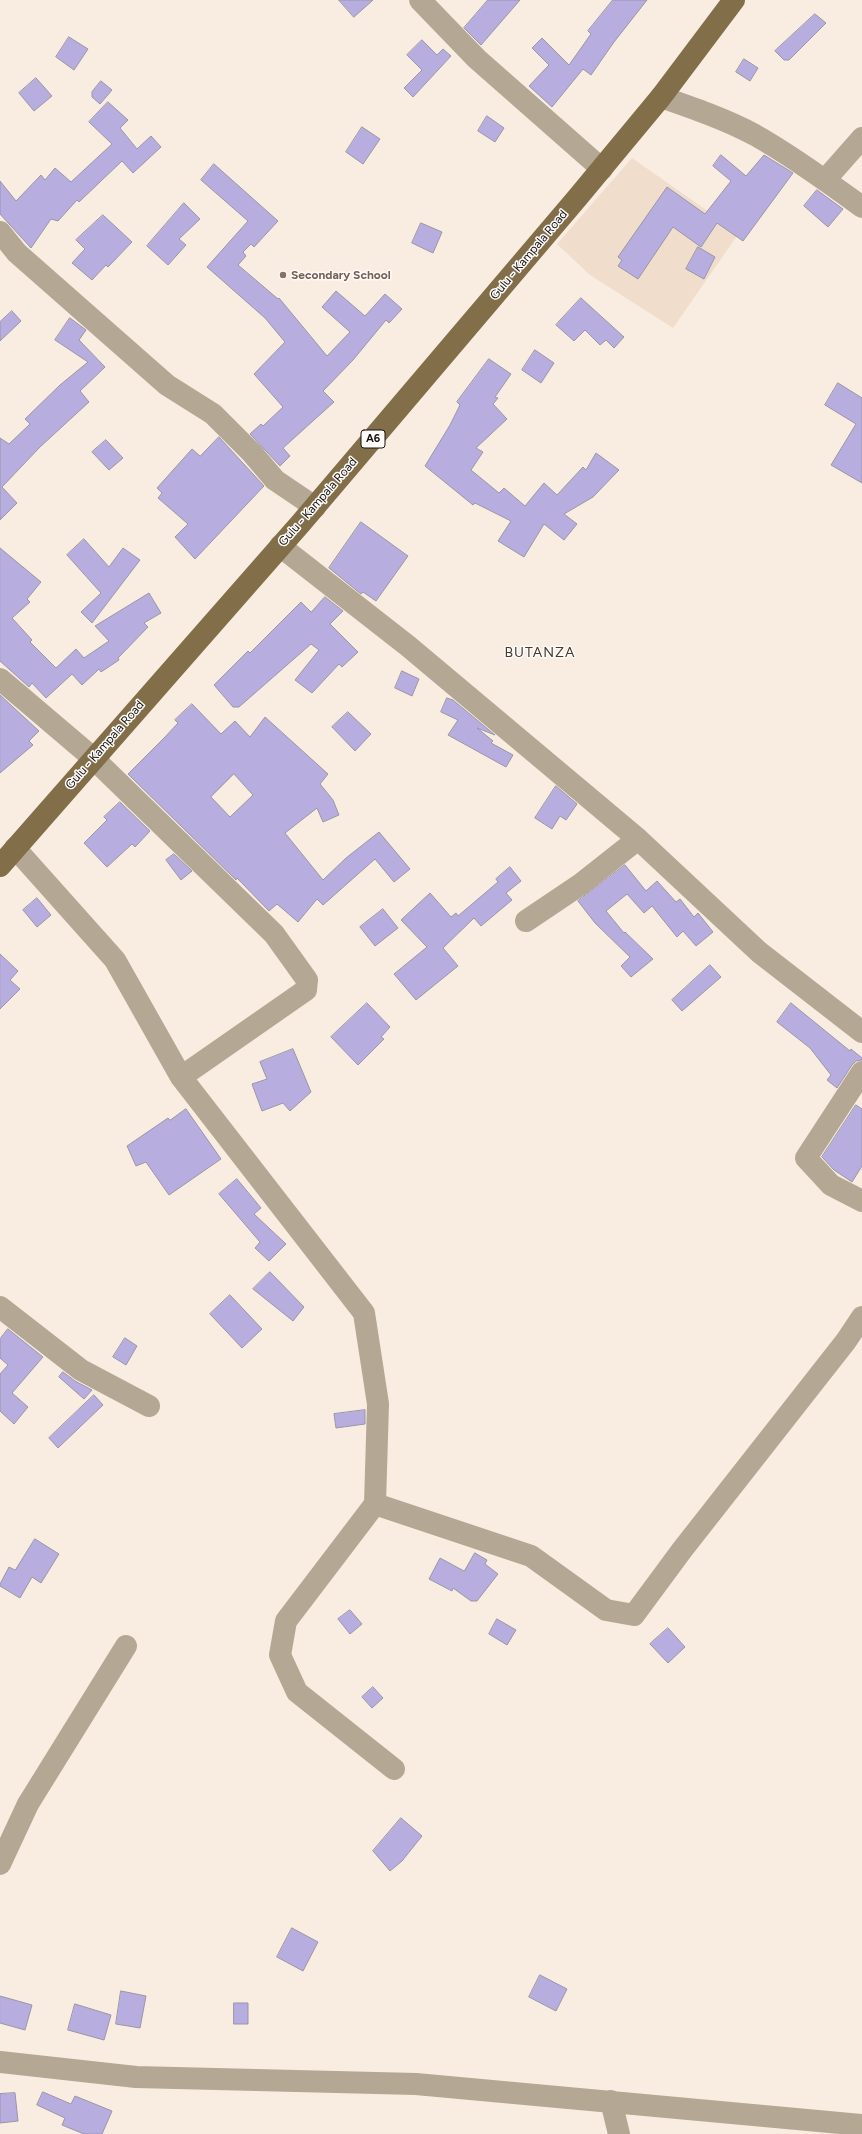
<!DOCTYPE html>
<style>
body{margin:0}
canvas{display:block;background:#f9ece0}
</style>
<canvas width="862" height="2134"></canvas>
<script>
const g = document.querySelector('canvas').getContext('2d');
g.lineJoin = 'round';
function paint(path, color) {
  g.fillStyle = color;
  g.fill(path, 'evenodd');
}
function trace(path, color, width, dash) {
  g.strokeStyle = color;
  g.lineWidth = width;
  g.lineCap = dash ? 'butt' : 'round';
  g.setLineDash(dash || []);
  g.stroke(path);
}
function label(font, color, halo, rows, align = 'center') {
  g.font = font + ' Figtree,sans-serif';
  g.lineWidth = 3;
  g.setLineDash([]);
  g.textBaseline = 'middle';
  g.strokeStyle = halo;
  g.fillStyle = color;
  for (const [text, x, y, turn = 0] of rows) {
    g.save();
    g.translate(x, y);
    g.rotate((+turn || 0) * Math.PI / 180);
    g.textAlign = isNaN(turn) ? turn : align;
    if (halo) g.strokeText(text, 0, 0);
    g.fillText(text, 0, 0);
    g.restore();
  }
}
paint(new Path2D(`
 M632,158L739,233L673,328L590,275L557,244Z`), '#f0ddcc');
const building = new Path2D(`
 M339,0H373L354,17Z
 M488,0H520L481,45L464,28Z
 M613,0H647L614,42L591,75L583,69L552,107L529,86L549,65L532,48L542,38L569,65L591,34L588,31Z
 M815,14L826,23L789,60H784L775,51Z
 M69,37L88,49L74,70L56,57Z
 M422,40L437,55L443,49L451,56L413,97L404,88L422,70L407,55Z
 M744,59L758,68L750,81L736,72Z
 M36,78L52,96L34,111L19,93Z
 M101,81L112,90L100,104L92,97V92Z
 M108,102L128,120L120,128L137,149L151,136L161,147L133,173L122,161L79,202L77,200L58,221L51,219L31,248L0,214V181L16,201L41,175L45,180L55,168L71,182L112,144L89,122Z
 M487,116L504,128L495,142L478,131Z
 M362,127L380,139L363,164L346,152Z
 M721,155L746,176L764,155L793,173L743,241L717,223L701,247L673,227L638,279L618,266L622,260L618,257L667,187L705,214L731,181L713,166Z
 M214,164L278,221L254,247L251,244L243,252L246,256L238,265L278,299L279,298L327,356L350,332L322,307L336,291L365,316L385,294L402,309L389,323L386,320L353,360L323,391L334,402L283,448L290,456L280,466L250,434L261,424L263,426L283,407L254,374L285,342L265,318L207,267L248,221L201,180Z
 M817,190L843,209L828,227L804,206Z
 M184,203L200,219L179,239L186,245L168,265L147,246Z
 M103,215L132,242L108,267L106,265L92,280L72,263L85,249L76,240Z
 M421,223L442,232L433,253L412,243Z
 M698,247L715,257L704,279L686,269Z
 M581,298L624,337L614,348L606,340L600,345L585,330L574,341L556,325Z
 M12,311L21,321L0,341V322Z
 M70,318L86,330L79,340L105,367L80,391L89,402L40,447L2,487L17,503L0,520V438L9,444L30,424L25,419L60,385L88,362L55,340Z
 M535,350L554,363L541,383L522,370Z
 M489,359L511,374L495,397L498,398L493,404L507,419L476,448L483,452L471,470L499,493L504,488L525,506L544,483L557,495L583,467L586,470L596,453L619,470L593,497L564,514L577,524L564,540L544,524L524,557L498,541L511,521L475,503L473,505L425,466L450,425L460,405L457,402Z
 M838,383L862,398V483L831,465L856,424L825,405Z
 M219,437L264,486L195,559L175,537L188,524L158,498L162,493L157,488L192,449L200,456Z
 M106,440L123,458L109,470L92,452Z
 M361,522L408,556L376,601L363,592L361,594L329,568Z
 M84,539L109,567L123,548L140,560L92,623L81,612L101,593L67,555Z
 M0,548L41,582L27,599L30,602L12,618L32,640L30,642L56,668L76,649L84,658L109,641L95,626L149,593L161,613L144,623L148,627L118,658L119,660L101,672L99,669L82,685L72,674L46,698L32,683L29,687L0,661Z
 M325,597L343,611L330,624L358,652L342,667L339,664L312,693L295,680L319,650L311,644L239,707H233L214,685L248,651L250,653L301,602L311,612Z
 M402,671L419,679L412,696L395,688Z
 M0,695L39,731L29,741L33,745L0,773Z
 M447,698L453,700L495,735L477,728L493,741L491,743L513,755L506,767L448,735L458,720L441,712Z
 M192,704L221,734L235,721L250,737L265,717L328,774L320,784L333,800L339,815L323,822L317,808L285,833L323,880L346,858L379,832L410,869L394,882L375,859L323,905L317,899L298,922L277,904L269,911L237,878L236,880L128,774L165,737L178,723L175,720ZM234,774L253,795L230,817L211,797Z
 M348,712L371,734L355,751L332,727Z
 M556,786L577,804L566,820L560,816L552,829L535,818Z
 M120,802L150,831L135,847L132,844L107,867L84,843L107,820L104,817Z
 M174,854L192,871L181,880L166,860Z
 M625,865L646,891L657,881L676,902L680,899L694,917L698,913L713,932L696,946L683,931L677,937L652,906L644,913L627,894L606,911L624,933L625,932L653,959L631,977L621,966L630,957L595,923L578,901Z
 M510,867L521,881L506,893L512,900L481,926L474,918L443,948L458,966L416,1000L394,974L427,947L401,920L430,893L451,917L456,913L458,916L498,882L496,879Z
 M37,898L51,915L37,927L23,910Z
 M383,909L398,928L375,946L360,927Z
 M0,954L18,971L10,980L20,989L0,1009Z
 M710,965L721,977L682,1011L672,1000Z
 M367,1003L390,1027L381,1037L384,1039L358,1065L331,1037Z
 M791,1003L850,1051L851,1049L862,1058V1060L856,1061L852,1065L837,1088L827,1080L831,1075L810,1048L777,1022Z
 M293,1049L311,1092L290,1111L283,1103L262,1111L252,1084L267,1079L260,1062Z
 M856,1105L862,1109V1166L852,1182L834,1170L822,1157Z
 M186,1109L221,1159L169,1195L146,1162L136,1166L127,1146L168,1118L170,1120Z
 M237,1179L261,1208L254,1214L286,1244L269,1261L255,1248L260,1242L219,1194Z
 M270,1272L304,1307L293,1321L253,1289Z
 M230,1295L262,1329L242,1348L210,1314Z
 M8,1329L43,1357L12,1393L28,1407L14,1424L0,1411V1374L8,1365L0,1358V1339Z
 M125,1338L137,1346L126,1365L113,1357Z
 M63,1372L75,1381L92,1390L84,1399L59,1377Z
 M94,1395L103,1405L58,1448L49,1438Z
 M365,1410V1424L336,1428L334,1414Z
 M35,1539L59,1554L41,1583L32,1577L20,1598L0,1586V1584L9,1567L15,1570Z
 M475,1553L487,1560L485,1564L498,1574L477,1601H471L453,1588L452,1591L429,1579L440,1558L464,1571Z
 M350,1610L362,1624L350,1634L338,1619Z
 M497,1619L516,1630L507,1645L489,1634Z
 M668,1628L685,1647L668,1663L650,1644Z
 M373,1687L383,1698L372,1708L362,1697Z
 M401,1818L422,1836L402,1861L390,1871L373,1851Z
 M292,1928L318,1942L303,1971L277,1957Z
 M540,1975L567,1989L556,2011L529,1997Z
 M121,1991L146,1996L140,2028L116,2024Z
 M0,1996L32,2005L25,2030L0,2023Z
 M234,2003H248V2024H234Z
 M75,2004L111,2015L104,2040L68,2030Z
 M43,2092L71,2104L75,2096L112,2111L102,2134H84L62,2125L65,2118L37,2105Z
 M15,2093L18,2121L0,2123V2094Z`);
paint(building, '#b7aedf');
trace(building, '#9996a5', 1);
trace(new Path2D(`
 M420,0L477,59L602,169
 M661,97C693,108 725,119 755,135C792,156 828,182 862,207
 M825,180L862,138
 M0,232L17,253L167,385L213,414L252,453L275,480L315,507
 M280,546L408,646L638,839L759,952L862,1032
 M0,679L93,758L274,934L307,980L306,990L181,1077
 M15,848L115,960L181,1077L364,1313L378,1404L375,1504L286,1621L280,1655L297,1692L394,1769
 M526,921L581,884L638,839
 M862,1072L806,1158L831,1185L862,1201
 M0,1307L81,1370L149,1406
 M375,1504L531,1556L606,1610L634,1615L682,1550L846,1341L862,1317
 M0,1864L28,1804L126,1646
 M0,2062L136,2077L416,2084L862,2125
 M611,2101L619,2134`), '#b4a894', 22);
trace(new Path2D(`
 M0,866L301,523L578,197L661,97L734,0`), '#826e49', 22);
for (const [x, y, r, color] of [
 [283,275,4,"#8d6e63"]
]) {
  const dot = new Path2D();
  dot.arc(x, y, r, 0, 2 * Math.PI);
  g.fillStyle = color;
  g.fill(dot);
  trace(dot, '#fefbf9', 1.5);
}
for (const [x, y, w] of [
 [373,439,24]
]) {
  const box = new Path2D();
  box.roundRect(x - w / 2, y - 9, w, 18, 3);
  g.fillStyle = '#fefbf9';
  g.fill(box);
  trace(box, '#17130f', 1);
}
label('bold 11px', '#17130f', null, [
 ["A6",373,439]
]);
label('12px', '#17130f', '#fefbf9', [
 ["Gulu - Kampala Road",529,255,-50],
 ["Gulu - Kampala Road",318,502,-49],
 ["Gulu - Kampala Road",105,745,-49]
]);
label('bold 12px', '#785e54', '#fefbf9', [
 ["Secondary School",291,275]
], 'left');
g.letterSpacing = '1px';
label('14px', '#443a30', '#fefbf9', [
 ["BUTANZA",540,653]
]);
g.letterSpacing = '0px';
</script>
